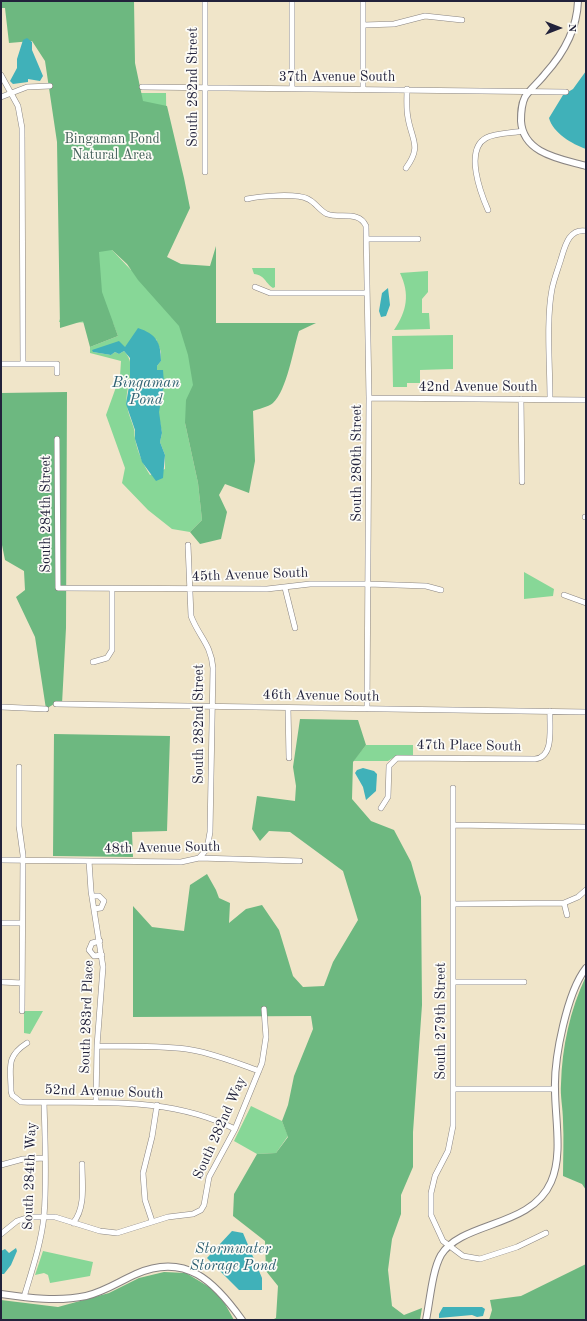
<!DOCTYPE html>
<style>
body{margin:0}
#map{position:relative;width:587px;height:1321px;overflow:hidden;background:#f0e5c9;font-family:"Old Standard TT",serif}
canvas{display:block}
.frame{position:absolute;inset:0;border:2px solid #22223b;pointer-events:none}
.north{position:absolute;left:539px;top:8px;width:40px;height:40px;-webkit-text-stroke:3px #fdfcf7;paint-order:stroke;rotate:90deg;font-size:11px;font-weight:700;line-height:16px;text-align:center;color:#22223b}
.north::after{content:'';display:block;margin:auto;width:14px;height:18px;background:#22223b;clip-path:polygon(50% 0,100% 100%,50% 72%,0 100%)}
</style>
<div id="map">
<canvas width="587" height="1321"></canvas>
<div class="frame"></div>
<div class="north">N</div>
</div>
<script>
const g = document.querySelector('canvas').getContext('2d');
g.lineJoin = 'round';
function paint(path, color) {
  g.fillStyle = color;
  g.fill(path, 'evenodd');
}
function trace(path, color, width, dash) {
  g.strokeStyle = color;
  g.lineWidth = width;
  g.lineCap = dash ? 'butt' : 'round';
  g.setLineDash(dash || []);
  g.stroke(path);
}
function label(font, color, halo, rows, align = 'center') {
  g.font = font + ' "Old Standard TT",serif';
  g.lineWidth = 3.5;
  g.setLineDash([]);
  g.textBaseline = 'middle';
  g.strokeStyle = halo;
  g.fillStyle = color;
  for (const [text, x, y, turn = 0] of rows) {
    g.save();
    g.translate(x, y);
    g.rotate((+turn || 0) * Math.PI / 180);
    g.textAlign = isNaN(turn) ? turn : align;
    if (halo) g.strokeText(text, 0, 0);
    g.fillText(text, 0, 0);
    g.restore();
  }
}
paint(new Path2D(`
 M129,93H166L167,178L110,250H112L131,270H211L213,395L185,423L198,483L202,520L190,532L172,529L148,510L122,483L125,468L106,415L120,376L121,361L90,353V347L118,336L113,323L59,322ZM156,339L161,352V361L157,366V370L164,384L158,412L162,433L160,442L165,455V469L150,475C143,464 137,451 135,438C134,435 135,432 134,429C132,421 128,414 127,405C124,388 139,366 124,351L119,354L115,352L111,355L93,352L125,347Z
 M252,268H275V287L273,288C265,283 265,275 254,274Z
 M428,271V292L422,299V313H429L430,329L394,330C407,311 410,294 400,273Z
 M453,335V369L420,370V383H407V387H393L392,336Z
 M524,572L554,589L553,596L524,599Z
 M366,745H413V756H396L388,761H353Z
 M24,1011H43L30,1034L24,1033Z
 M251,1106L282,1121L288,1136L276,1153L257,1154L234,1141Z
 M43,1251L93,1262L90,1276L50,1283L48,1275L44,1273L35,1275Z`), '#87d797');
paint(new Path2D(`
 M1,1H134L135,63L143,101L167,106L184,178L190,208L167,257L181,264L210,266L216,246V323H316L299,331C293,350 287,390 273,403C268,407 258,409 253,411L255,461L249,493L225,484L219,495L227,512L221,539L200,544L190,532L202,520L198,483L185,423L186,400L193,385L188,355L179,326L138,280L127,264L112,250L99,252L102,292L118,336L90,347L83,321L60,328L57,142L45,61L32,41L9,43L5,8H1Z
 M67,392L66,628L62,704H54L46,709L35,637L16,597L25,590L24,571L5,560L1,540V393Z
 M300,719L358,720L366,745L353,762L352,799L371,821L394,830L411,862L421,897L422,1005L413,1132V1167L401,1195V1214L392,1239L388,1270L392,1306L404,1315L422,1308L420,1320H272L276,1318L278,1286L266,1271L265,1241L233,1216L234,1194L257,1154L276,1153L288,1137L282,1121L288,1105L294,1076L313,1029L311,1016L133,1017V906L152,927L184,931L190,885L207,874L216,890L219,898L230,903L229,923L246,909L262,905L279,930L293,976L303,987L324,986L333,962L358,920L343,871L290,832L269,831L260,841L252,829L257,796L295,801L296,786L293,767Z
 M54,734L170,736L167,831L132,832L133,857L53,856Z
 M586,976V1190L582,1184L563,1176C563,1158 564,1139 563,1121C563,1108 560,1096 561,1084C562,1047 570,1010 586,976Z
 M586,1264V1320H489L492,1310L490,1300L521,1296Z
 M164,1272L186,1273L219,1293L234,1320H1V1300L58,1307L109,1293L139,1278Z`), '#6db880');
paint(new Path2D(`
 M27,38L32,42V50L43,76L40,81L28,79V82L13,84L10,81L17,68V59L23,40Z
 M586,71V149C572,144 553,133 549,118L563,95L573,89Z
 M388,288L390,305L386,316L381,317L379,311L382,293Z
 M138,328C156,334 161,342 161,361L157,366V370H163L164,384L159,412L162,433L160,442L165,455L163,478L156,481L142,462L135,439V430L126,404L130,380V358L124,351L119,354L115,352L111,355L93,352L92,350L119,341L125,347Z
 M363,768L374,771L377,774L376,791L366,800L363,787L355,773L357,770Z
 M232,1231L243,1233L262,1278V1290H239L207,1258Z
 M16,1248L17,1251L11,1265L4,1274H1V1251L5,1249L9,1253Z
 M443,1307H482L485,1309L483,1316L477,1317L472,1315L439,1318V1314Z`), '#40b1b9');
const minor = new Path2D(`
 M364,25L394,24L425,16L462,20
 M1,75L18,106L22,128L23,364
 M142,87L566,92
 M292,89V1
 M363,89V1
 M1,97L27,87L50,86
 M406,168C422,146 412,141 408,118C406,108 407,98 407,89
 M205,172V1
 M247,199C260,196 297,193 308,199C315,202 320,211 327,214C340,219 359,210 366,226L369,398L367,709
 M488,210C481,194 464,150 486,138C495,133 513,133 523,131
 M367,239H418
 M255,287L270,293H367
 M1,364H57V373
 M369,398L586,400
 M521,399L522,482
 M550,399C550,366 546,320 552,289C554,279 558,269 561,259C565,246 569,228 586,231
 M57,439L58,588L267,589L310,584H368L426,586L441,590
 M585,517H586
 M188,545L191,616C199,637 211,644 213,668L210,832L207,849L199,858
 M285,588L295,628
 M564,595L586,603
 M93,662L107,658L112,650V589
 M56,704L586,712
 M1,707L46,709
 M288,708L289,758
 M19,767V826L23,855L22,1011
 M453,788V1126L448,1151L435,1176L431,1193V1215L443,1241L463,1256L480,1259L517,1247L546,1233
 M381,808L388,797L389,766L397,758L535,759C555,757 549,726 550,711
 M453,825L586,827
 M1,860L181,862L199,858L300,861
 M89,861L91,891L103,967L97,1046L96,1102
 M92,896H99L104,901L101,908L94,909
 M564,903L567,915
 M453,904L564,903L578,897L586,890
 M1,923H22
 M100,941L92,943L89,950L94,956L102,955
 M1,982L22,983
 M454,982H524
 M27,1043C5,1057 11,1068 11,1091L12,1095L21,1102C93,1104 168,1095 235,1129
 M97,1046C128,1047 161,1045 192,1050C215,1054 237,1063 259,1071
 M453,1089H555
 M1,1165L23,1159L45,1158
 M152,1221L145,1200L143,1173L152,1137L157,1105
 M73,1223C86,1208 82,1183 82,1164
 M1,1234L17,1221L29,1217H55L100,1231L117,1233L168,1217L193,1214L201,1210L204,1205L209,1177L235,1129L262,1063L266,1037L264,1009
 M24,1297C32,1270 41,1244 44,1216C47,1179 45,1140 44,1102`);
const tertiary = new Path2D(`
 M578,1C577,30 564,53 545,74C539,82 530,89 525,97C521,105 521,113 521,121C523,154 561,159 586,166
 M1,1294C29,1298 58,1302 86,1296C104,1292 120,1281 136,1274C186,1252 215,1282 242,1320
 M426,1320C430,1301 432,1271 441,1255C462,1221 531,1228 551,1182C563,1155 555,1119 555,1089C554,1058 567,992 586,968`);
trace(minor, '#898482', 6);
trace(tertiary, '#898482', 8);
trace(minor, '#fff', 5);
trace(tertiary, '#fff', 6);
label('14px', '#22223b', '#fdfcf7', [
 ["37th Avenue South",337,77],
 ["South 282nd Street",193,87,-90],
 ["42nd Avenue South",478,387],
 ["South 280th Street",357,463,-90],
 ["South 284th Street",46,514,-90],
 ["45th Avenue South",250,575,-2],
 ["46th Avenue South",321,696,1],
 ["South 282nd Street",199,724,-90],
 ["47th Place South",469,746,1],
 ["48th Avenue South",162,848,-1],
 ["South 283rd Place",87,1017,-88],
 ["South 279th Street",441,1021,-90],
 ["52nd Avenue South",104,1092,2],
 ["South 282nd Way",220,1128,-66],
 ["South 284th Way",30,1176,-88]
]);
label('14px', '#45615b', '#fdfcf7', [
 ["Bingaman Pond",112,139],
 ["Natural Area",112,155]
]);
label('italic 15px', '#306274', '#fdfcf7', [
 ["Bingaman",146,383],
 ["Pond",146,400],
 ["Stormwater",233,1249],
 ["Storage Pond",233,1266]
]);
</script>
